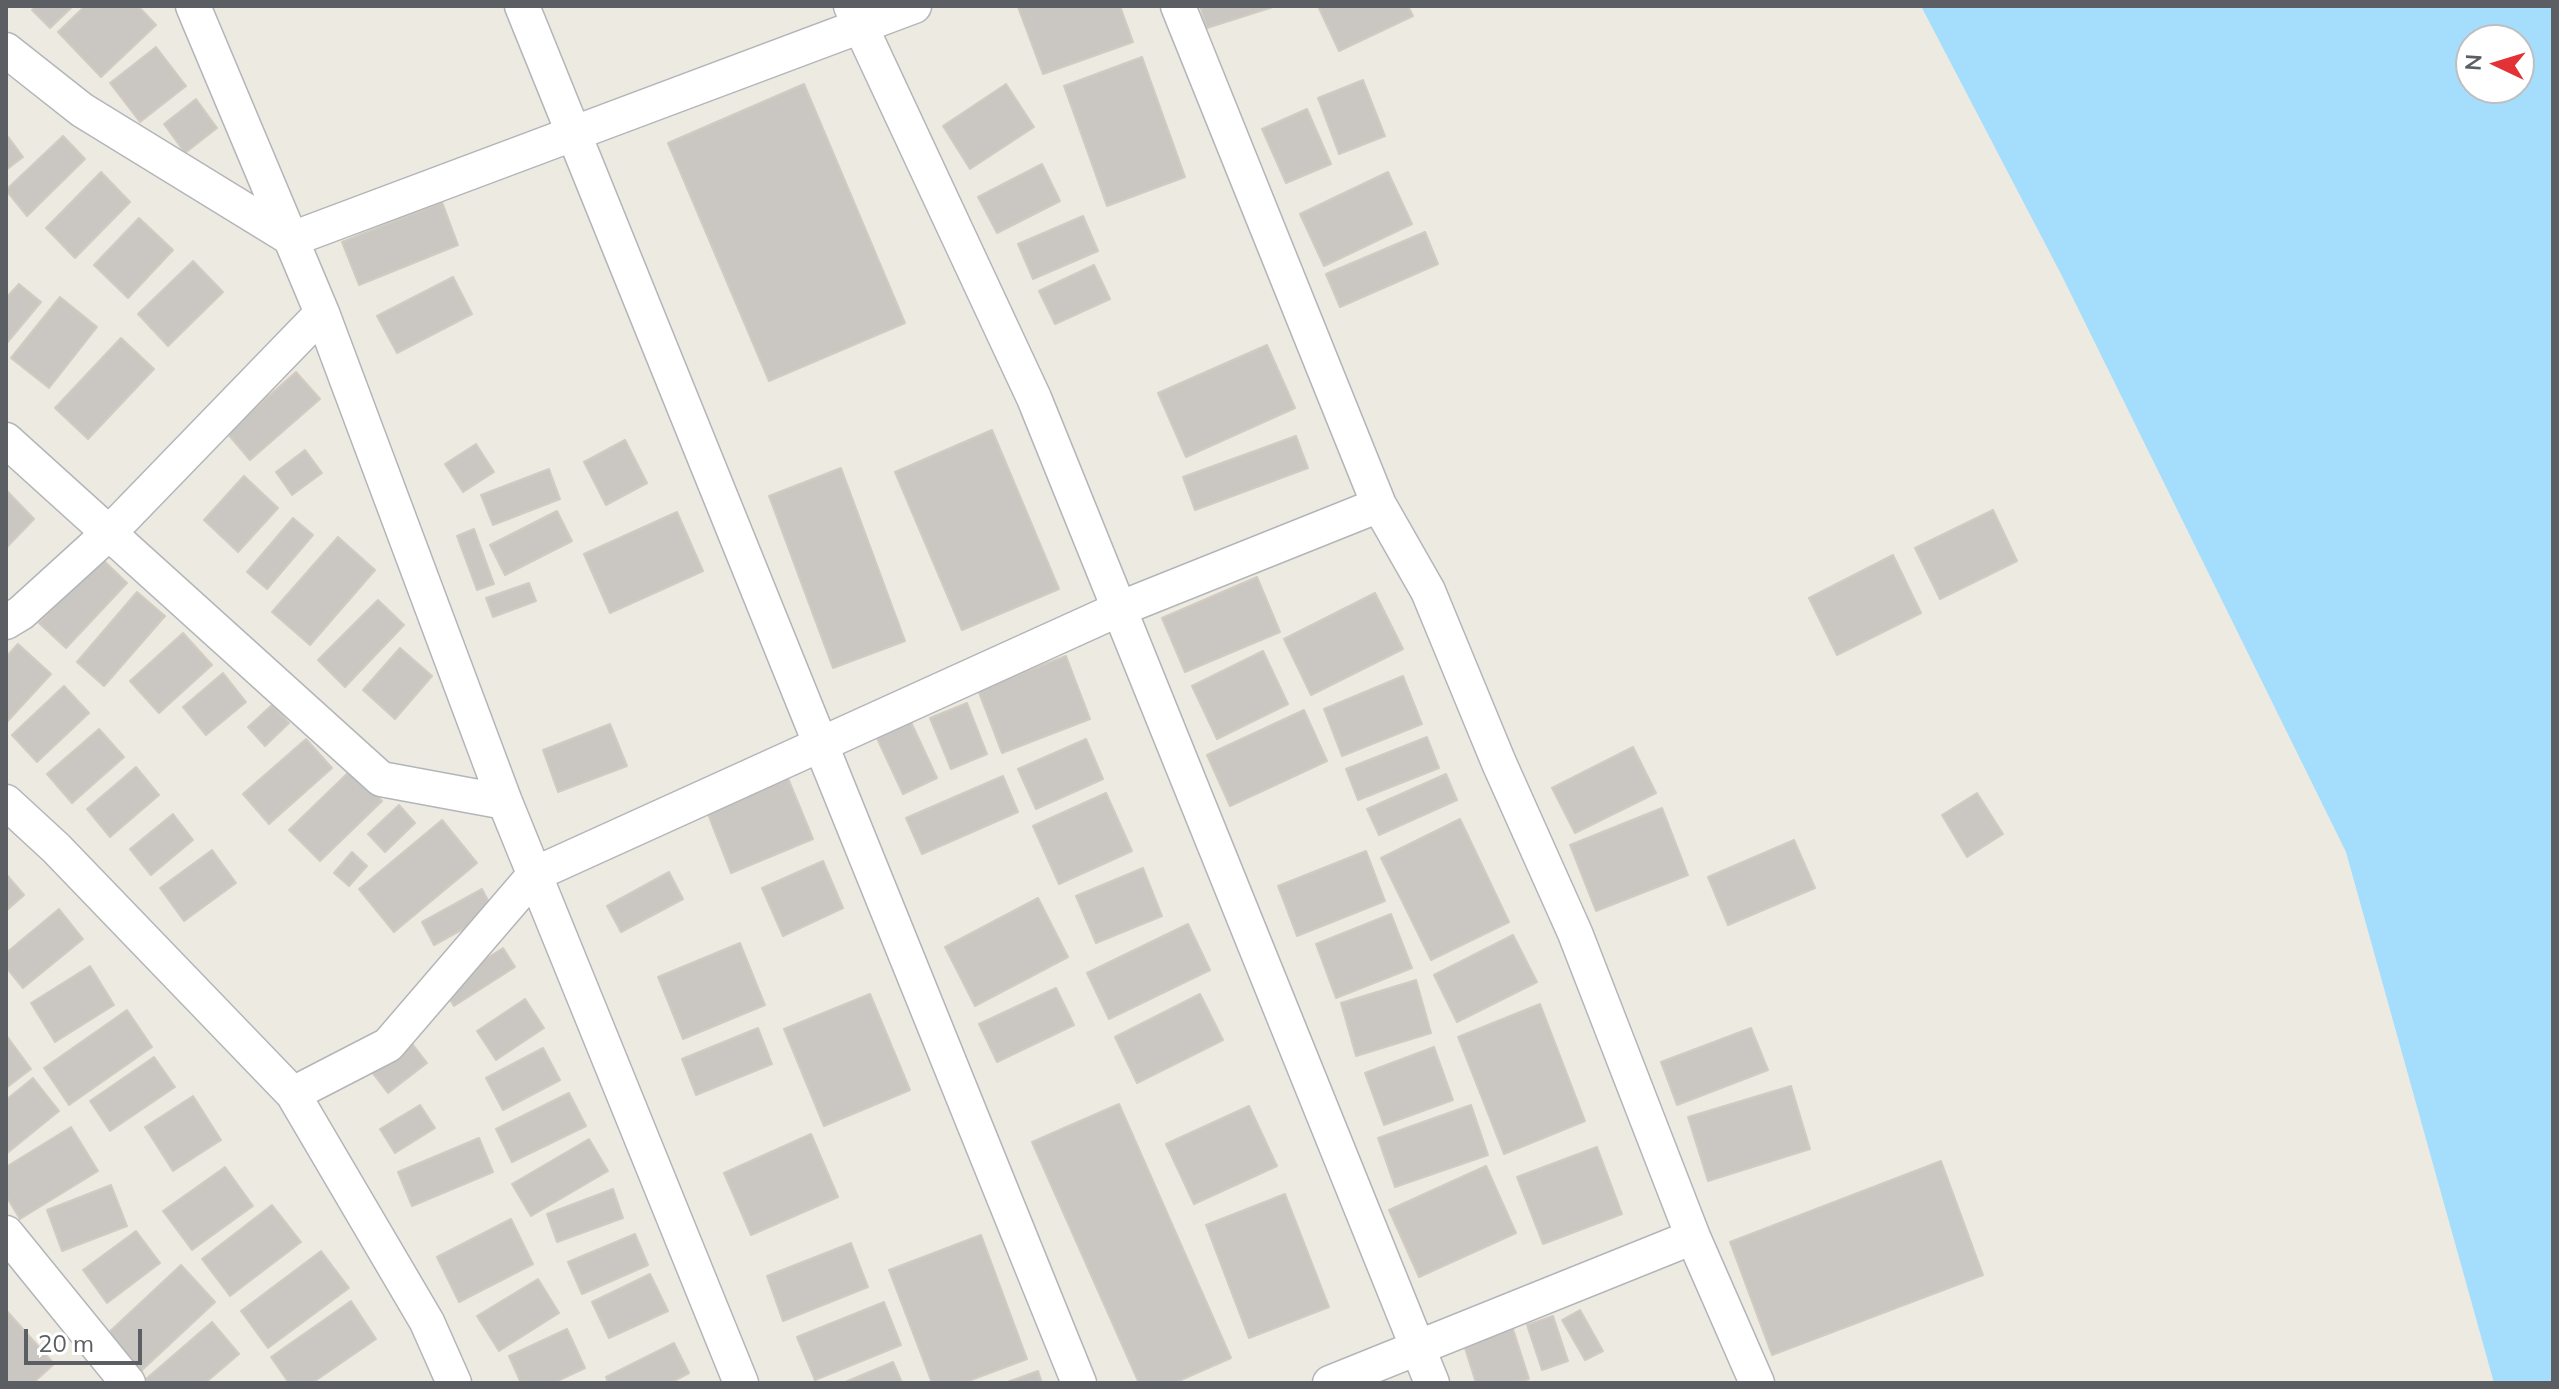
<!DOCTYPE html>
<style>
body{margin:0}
#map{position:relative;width:2559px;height:1389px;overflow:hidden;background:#edeae2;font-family:Mulish,sans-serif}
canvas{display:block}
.frame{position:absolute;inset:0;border:8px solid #5b5f63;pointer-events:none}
.north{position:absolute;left:2455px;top:24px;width:80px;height:80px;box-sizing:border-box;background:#fff;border:2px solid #bdbfc1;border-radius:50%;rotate:274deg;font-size:22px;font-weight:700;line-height:32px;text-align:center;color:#5b5f63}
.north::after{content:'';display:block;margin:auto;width:28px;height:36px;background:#e33236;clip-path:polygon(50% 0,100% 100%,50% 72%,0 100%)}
.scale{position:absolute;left:24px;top:1329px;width:118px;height:36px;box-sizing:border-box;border:4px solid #5b5f63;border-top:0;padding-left:10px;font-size:24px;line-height:28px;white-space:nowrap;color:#5b5f63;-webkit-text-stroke:6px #fff;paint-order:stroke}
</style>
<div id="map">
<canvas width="2559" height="1389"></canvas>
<div class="frame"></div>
<div class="north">N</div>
<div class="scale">20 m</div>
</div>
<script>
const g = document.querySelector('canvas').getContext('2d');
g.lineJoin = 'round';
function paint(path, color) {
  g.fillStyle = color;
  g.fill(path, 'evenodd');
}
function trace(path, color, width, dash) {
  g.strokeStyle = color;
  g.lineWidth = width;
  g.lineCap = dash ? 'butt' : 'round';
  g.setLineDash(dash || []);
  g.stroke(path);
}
paint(new Path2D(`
 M1921,6H2553V1383H2494L2346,852L2062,276ZM2471,40H2519V88H2471Z`), '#a4defc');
const building = new Path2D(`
 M36,6H73L50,28L32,10Z
 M85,6H138L156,25L101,77L58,32Z
 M1120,6L1133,42L1043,74L1018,7Z
 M1200,6H1276L1207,28Z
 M1318,6H1408L1413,16L1339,51Z
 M156,47L186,86L140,122L110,83Z
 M1142,57L1185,177L1107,206L1064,86Z
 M1363,80L1385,136L1339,154L1318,98Z
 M804,84L905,323L769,381L668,143Z
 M1006,84L1034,127L970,169L943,126Z
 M196,99L217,128L185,153L164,124Z
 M1307,109L1331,164L1286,183L1262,129Z
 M6,134L23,157L6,170Z
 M63,136L85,159L27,216L6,190Z
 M1042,164L1060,201L997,233L978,197Z
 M101,172L130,202L75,258L46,228Z
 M1388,172L1412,224L1324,266L1300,214Z
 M442,202L458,245L359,285L342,242Z
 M1083,216L1098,251L1033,279L1018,244Z
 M139,218L173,250L128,298L94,265Z
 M1425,232L1438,264L1340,307L1326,274Z
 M193,261L223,292L168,346L138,314Z
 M1094,265L1110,299L1055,324L1039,291Z
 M453,277L472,314L397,353L377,316Z
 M19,284L41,302L6,344V298Z
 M60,297L97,327L49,388L11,358Z
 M121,338L154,369L88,439L55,408Z
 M1267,345L1295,408L1186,457L1158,393Z
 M296,372L320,399L250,460L227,433Z
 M992,430L1059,589L962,630L895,472Z
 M1296,436L1308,468L1195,510L1183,477Z
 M625,440L647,483L606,505L584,462Z
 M476,444L494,472L463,492L445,464Z
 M305,450L322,473L292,495L276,472Z
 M841,468L905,641L833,668L769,496Z
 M549,469L560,499L493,525L481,495Z
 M244,476L278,508L238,552L204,520Z
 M6,490L34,519L6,548Z
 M1993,510L2017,561L1940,599L1915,548Z
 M557,511L572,541L505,575L490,545Z
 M677,512L703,571L610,613L584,554Z
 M293,518L313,535L267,589L247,572Z
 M474,529L494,584L477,590L457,536Z
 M338,537L375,570L310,645L272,612Z
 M1893,555L1921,613L1837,655L1809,598Z
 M101,558L127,583L66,648L39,623Z
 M1257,577L1280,632L1185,672L1162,618Z
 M529,583L536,601L493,617L486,598Z
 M137,592L165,616L104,686L77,662Z
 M1375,593L1403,649L1311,695L1284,639Z
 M378,600L404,625L345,687L318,660Z
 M183,633L212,665L159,713L130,681Z
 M18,644L51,674L6,723V657Z
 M400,648L432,676L395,719L363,690Z
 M1263,651L1288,704L1217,739L1192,686Z
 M1066,656L1090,719L1002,753L978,690Z
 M223,673L246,702L206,735L183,707Z
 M1403,676L1422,724L1342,756L1324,709Z
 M64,686L89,713L37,762L12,735Z
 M967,703L987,754L951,769L930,718Z
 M272,705L289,723L265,746L248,727Z
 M1304,710L1327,761L1230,806L1207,755Z
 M910,720L937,778L903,794L876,736Z
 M610,724L627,766L558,792L543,750Z
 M99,729L124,757L72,803L47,774Z
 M1427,737L1439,768L1358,800L1346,769Z
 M306,739L332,768L269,824L243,794Z
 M1086,739L1103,779L1036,809L1018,769Z
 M1633,747L1656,793L1575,833L1552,788Z
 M136,767L159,795L110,837L87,809Z
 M352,769L382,801L320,861L289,830Z
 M1446,774L1457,800L1379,835L1367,809Z
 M787,776L813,839L731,873L706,809Z
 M1003,776L1018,812L922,854L906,818Z
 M1106,793L1132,851L1059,884L1033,826Z
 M1977,793L2003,834L1967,857L1942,815Z
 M399,805L415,823L385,852L368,834Z
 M1662,808L1688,875L1596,911L1570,845Z
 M173,814L193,840L151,875L130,849Z
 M1460,819L1509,922L1431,960L1381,858Z
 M442,820L477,863L394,932L359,889Z
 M1794,840L1815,888L1728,925L1708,877Z
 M212,850L236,883L184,921L160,888Z
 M1366,851L1385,901L1297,936L1278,886Z
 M352,852L367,866L349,886L334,873Z
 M823,861L843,908L783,936L762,888Z
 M1143,868L1162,916L1096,943L1076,896Z
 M669,872L683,899L621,932L607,906Z
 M6,874L24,895L6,911Z
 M482,889L494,912L434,945L422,922Z
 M1038,898L1068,957L975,1006L945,947Z
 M59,909L83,939L23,988L6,967V953Z
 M1391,914L1412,968L1336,998L1316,944Z
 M1188,924L1210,970L1109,1019L1087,973Z
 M1513,935L1537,982L1457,1022L1434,975Z
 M740,943L765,1005L683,1039L658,977Z
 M503,948L515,967L454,1006L442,987Z
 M90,966L114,1005L55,1042L31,1003Z
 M1416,980L1431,1033L1356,1056L1341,1003Z
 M1056,988L1074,1025L997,1062L979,1024Z
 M870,994L910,1090L824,1126L784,1029Z
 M1200,994L1223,1040L1137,1083L1115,1037Z
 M525,999L544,1028L496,1060L477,1031Z
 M1540,1004L1585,1121L1504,1154L1458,1037Z
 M127,1010L152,1047L69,1105L44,1068Z
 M758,1028L772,1064L696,1095L682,1059Z
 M1751,1028L1768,1070L1677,1105L1661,1062Z
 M6,1035L31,1069L6,1088Z
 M410,1041L427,1063L388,1093L371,1071Z
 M1434,1047L1453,1100L1384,1125L1365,1073Z
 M543,1048L560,1080L503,1110L486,1078Z
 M154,1057L175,1087L110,1131L90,1101Z
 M33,1078L59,1111L6,1154V1100Z
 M1791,1086L1810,1149L1708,1181L1688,1117Z
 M569,1093L586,1126L512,1162L496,1129Z
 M193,1096L221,1140L173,1171L145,1127Z
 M1119,1104L1231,1358L1174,1383H1139L1032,1142Z
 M420,1105L435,1128L395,1153L380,1129Z
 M1471,1105L1488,1155L1395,1187L1378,1138Z
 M1249,1106L1277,1166L1194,1204L1166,1144Z
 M71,1127L98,1171L20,1219L6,1196V1167Z
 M811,1134L838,1197L751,1235L724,1173Z
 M479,1138L493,1172L412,1206L398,1172Z
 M589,1139L608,1171L531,1216L512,1184Z
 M1597,1147L1622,1214L1543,1244L1517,1177Z
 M1941,1161L1983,1275L1772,1355L1730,1242Z
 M1486,1166L1516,1233L1419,1277L1389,1210Z
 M225,1167L253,1206L192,1250L163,1211Z
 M111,1185L127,1226L62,1251L47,1210Z
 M613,1189L623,1218L557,1242L547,1214Z
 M1285,1194L1329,1307L1249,1338L1206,1225Z
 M272,1205L301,1242L230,1296L202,1259Z
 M511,1219L533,1264L459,1302L437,1257Z
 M136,1231L160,1263L107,1303L83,1270Z
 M635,1234L648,1265L582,1294L568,1262Z
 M981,1235L1027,1359L963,1383H932L889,1270Z
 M851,1243L868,1287L783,1321L767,1276Z
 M321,1251L349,1288L268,1348L241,1311Z
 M181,1265L215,1302L140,1372L106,1335Z
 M650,1274L668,1311L609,1338L592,1302Z
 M538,1279L559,1313L499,1351L477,1316Z
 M351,1301L376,1339L312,1383H289L271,1357Z
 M884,1302L901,1345L815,1380L797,1337Z
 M6,1310L54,1364L33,1383H6Z
 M1580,1310L1603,1351L1585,1360L1562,1320Z
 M1553,1316L1568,1361L1542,1370L1527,1325Z
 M212,1322L239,1354L205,1383H149L146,1379Z
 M567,1329L585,1368L553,1383H521L509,1356Z
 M1513,1329L1529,1379L1515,1383H1476L1464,1345Z
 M674,1343L689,1373L670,1383H608L606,1377Z
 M893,1362L902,1383H843Z
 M1038,1371L1042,1383H1005Z`);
paint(building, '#cac7c2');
trace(building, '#d1cbc1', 2);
const minor = new Path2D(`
 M193,6L322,313L505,802L741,1383
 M522,6L1079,1383
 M851,6L1034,398L1432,1383
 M1178,6L1379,505L1428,591L1499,763L1575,933L1693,1237L1757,1383
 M6,50L82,110L292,239
 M292,239L914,6
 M6,440L381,779L505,802
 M6,622L21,613L109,533L322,313
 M6,802L56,848L293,1094L427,1322L454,1383
 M293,1094L388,1045L535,874L1119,609L1379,505
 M6,1233L128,1383
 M1330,1383L1693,1237`);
trace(minor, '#b3b6b9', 37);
trace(minor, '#fff', 34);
</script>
